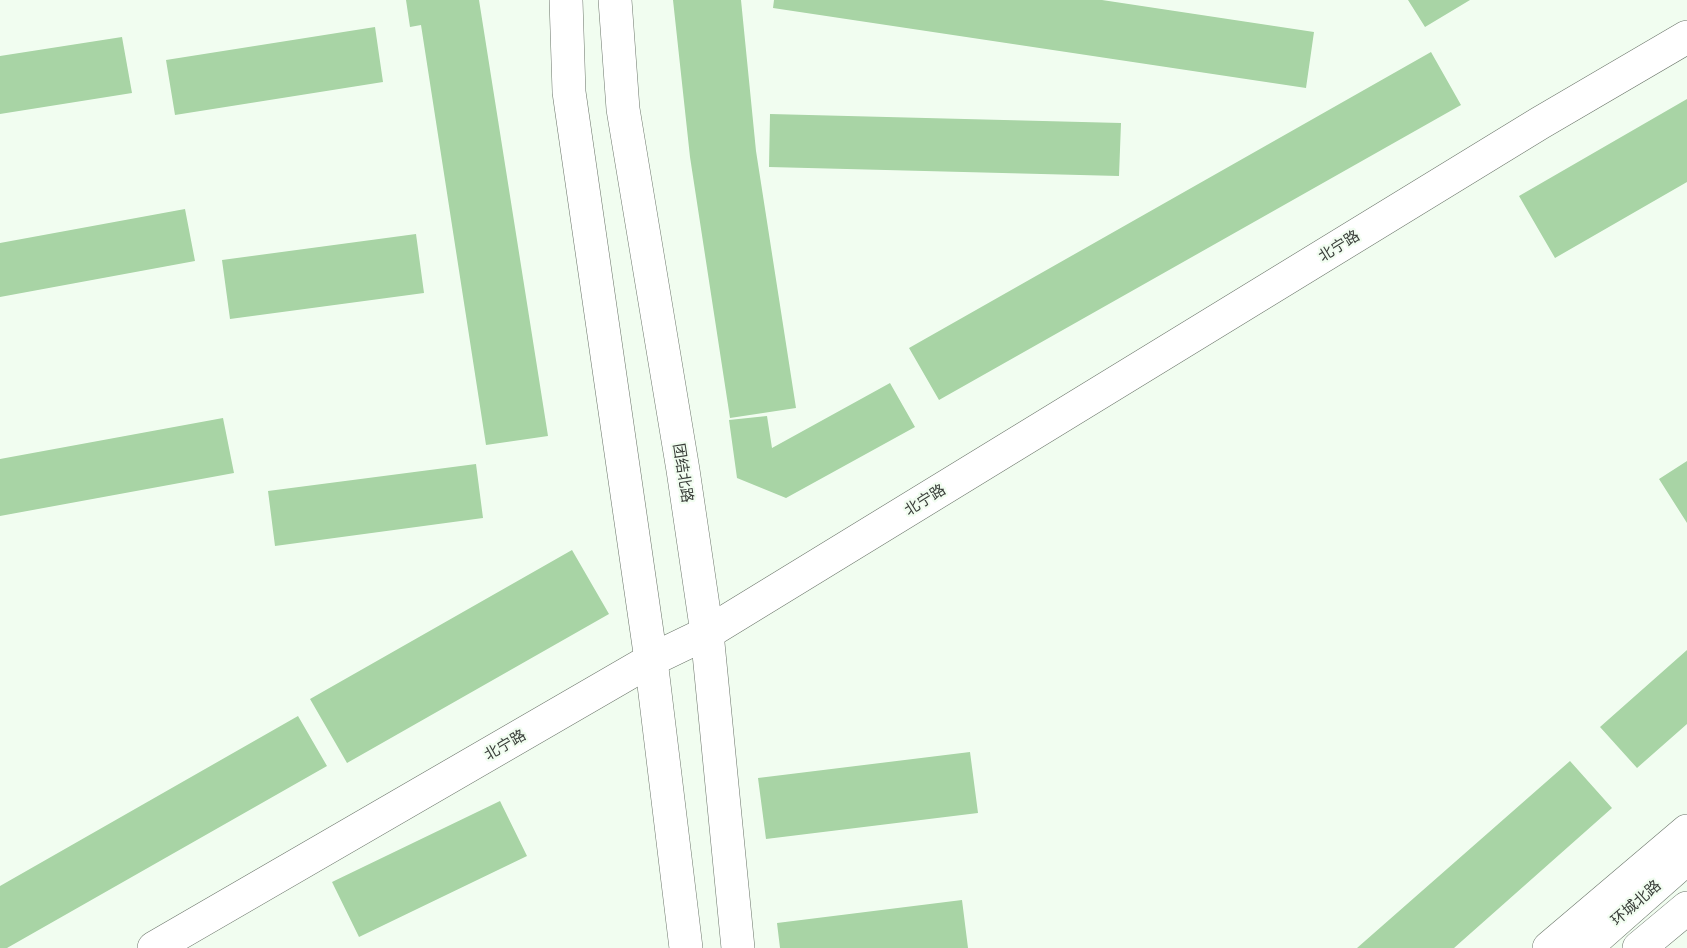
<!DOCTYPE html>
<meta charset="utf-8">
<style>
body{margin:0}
canvas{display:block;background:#f1fdf0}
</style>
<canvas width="1687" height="948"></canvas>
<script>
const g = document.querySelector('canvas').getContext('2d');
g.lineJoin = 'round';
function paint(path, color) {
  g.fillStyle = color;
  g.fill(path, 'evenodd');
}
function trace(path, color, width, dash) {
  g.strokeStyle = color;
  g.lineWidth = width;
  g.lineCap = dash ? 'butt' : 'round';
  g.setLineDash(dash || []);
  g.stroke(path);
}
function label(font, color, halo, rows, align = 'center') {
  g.font = font + ' Lato,"Noto Sans SC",sans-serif';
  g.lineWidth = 4.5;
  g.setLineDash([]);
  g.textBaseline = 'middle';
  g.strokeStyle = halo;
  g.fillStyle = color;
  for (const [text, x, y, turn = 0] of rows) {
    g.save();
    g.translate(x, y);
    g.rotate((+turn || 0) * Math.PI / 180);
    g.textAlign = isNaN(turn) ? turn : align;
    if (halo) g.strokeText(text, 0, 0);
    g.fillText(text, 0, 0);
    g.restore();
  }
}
paint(new Path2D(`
 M406,0H479L548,436L486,445L421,25L410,27Z
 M673,0H741L756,151L796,408L730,418L690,157Z
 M774,0H1102L1314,32L1306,88L773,8Z
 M1408,0H1470L1425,27Z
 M375,27L383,82L175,115L166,60Z
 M122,37L132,93L0,114V56Z
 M1431,52L1461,105L939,400L909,348Z
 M1687,99V182L1555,258L1519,196Z
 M770,114L1121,123L1119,176L769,167Z
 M185,209L195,261L0,297V243Z
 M416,234L424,293L230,319L222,260Z
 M890,383L915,427L786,498L737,478L729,420L767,416L772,448Z
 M223,418L234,473L0,516V459Z
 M1687,461V523L1659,479Z
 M476,464L483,518L275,546L268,491Z
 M572,550L609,614L347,763L310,699Z
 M1687,650V724L1637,768L1600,727Z
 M298,716L327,766L7,948H0V886Z
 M970,752L978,813L766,839L758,778Z
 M1570,761L1612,808L1454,948H1357Z
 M500,801L527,856L359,937L332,882Z
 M962,900L968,948H780L777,923Z`), '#a8d4a5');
const minor = new Path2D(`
 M154,948L651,660L707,633L1540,123L1687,37`);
const major = new Path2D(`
 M566,0L569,92L651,660L686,948
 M615,0L623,109L683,470L707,633L738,948
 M1549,948L1687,831`);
const highway = new Path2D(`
 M1585,948L1687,858
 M1639,948L1687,908`);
trace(minor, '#6c766b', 34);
trace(major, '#6c766b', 34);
trace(highway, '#6c766b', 34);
trace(minor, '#fff', 33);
trace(major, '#fff', 33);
trace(highway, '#fff', 33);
label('15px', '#393e39', '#f1fdf0', [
 ["北宁路",1339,246,-32],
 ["团结北路",683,473,81],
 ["北宁路",925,500,-32],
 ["北宁路",505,745,-30],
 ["环城北路",1636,903,-41]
]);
</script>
